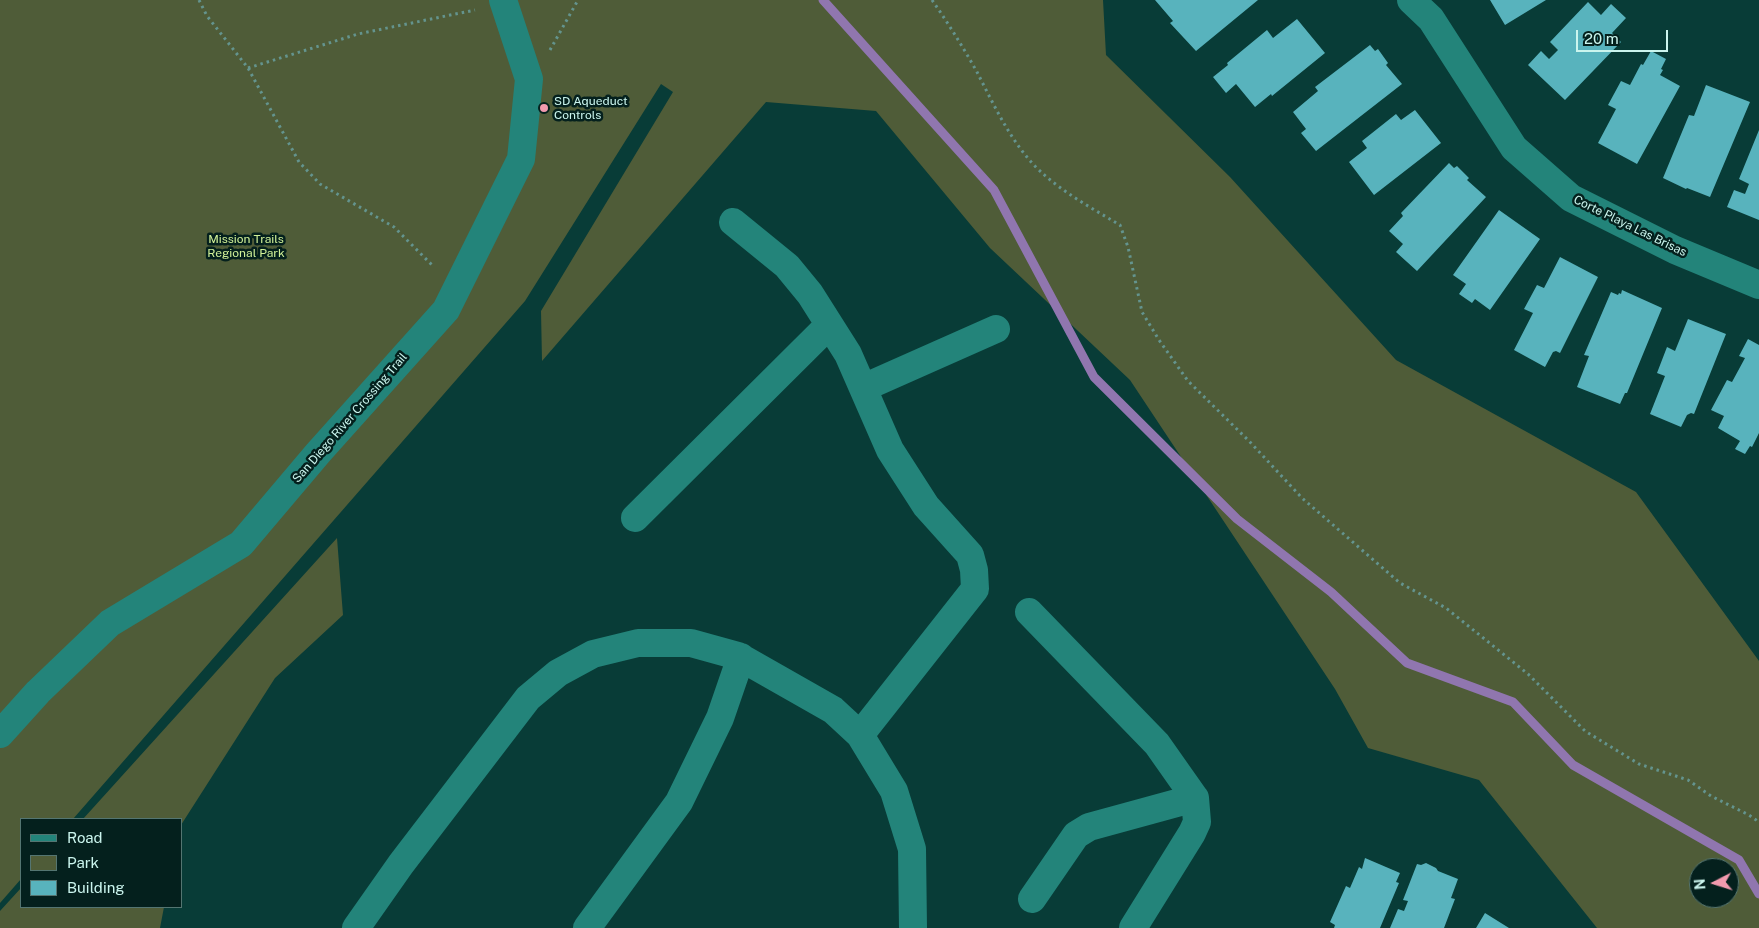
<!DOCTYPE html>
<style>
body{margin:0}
#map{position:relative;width:1759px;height:928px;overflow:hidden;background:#083c37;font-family:"Public Sans",sans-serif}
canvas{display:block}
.legend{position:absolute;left:20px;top:818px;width:162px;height:90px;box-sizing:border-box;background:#04201d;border:1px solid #547571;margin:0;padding:6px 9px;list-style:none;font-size:15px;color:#cbf5ee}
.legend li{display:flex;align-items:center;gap:10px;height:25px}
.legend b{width:25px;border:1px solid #547571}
.north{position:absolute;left:1689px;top:858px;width:50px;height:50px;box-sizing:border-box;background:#04201d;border:1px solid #547571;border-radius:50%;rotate:265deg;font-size:14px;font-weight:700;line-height:20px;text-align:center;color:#cbf5ee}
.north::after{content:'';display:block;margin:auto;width:18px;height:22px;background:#f29aae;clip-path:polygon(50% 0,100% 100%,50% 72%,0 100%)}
.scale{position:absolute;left:1576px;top:30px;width:92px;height:22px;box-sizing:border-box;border:2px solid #cbf5ee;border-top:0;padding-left:6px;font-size:15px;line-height:18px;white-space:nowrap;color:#cbf5ee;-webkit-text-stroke:4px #04201d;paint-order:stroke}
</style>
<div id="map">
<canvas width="1759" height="928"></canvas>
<ul class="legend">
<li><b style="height:6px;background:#23847a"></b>Road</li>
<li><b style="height:14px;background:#4f5c38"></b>Park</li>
<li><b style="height:14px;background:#58b3bd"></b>Building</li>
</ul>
<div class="north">N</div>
<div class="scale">20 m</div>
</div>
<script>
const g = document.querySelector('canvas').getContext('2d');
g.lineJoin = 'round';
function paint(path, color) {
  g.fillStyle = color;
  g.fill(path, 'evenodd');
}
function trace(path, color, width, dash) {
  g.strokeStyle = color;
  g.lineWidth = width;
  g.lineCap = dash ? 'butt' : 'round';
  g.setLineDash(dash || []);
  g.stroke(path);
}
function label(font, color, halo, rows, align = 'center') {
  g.font = font + ' "Public Sans",sans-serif';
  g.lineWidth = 5;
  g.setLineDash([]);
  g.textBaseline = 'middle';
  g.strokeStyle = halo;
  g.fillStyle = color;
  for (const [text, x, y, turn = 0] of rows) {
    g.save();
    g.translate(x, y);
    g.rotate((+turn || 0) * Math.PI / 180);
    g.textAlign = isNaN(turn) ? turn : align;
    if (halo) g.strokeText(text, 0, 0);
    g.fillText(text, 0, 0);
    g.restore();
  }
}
paint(new Path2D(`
 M0,0H1103L1106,55L1230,177L1396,360L1636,492L1759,661V928H1597L1479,780L1368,748L1335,689L1130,380L990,248L876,111L766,102L542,361L541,311L673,92L661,84L525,301L73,819H21V879L0,903ZM1699,868H1729V898H1699Z
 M337,538L343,615L275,678L181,825V819H83Z
 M21,888V907H164L160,928H0V911Z`), '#4f5c38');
trace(new Path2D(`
 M823,0L994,190L1094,377L1237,519L1331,592L1407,663L1513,702L1573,765L1739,860L1759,894`), '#9076af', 9);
paint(new Path2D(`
 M1155,0H1258L1196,51L1170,23L1173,21Z
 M1490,0H1546L1505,25Z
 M1588,2L1601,15L1611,4L1626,18L1612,33L1621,42L1565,100L1528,65L1541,51L1549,59L1558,50L1550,42Z
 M1297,19L1325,53L1272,96L1271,94L1255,107L1236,84L1226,93L1213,77L1228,65L1227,63L1267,30L1273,38Z
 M1370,45L1375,51L1378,49L1388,63L1386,65L1402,84L1316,151L1301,133L1306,129L1293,112L1318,91L1315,87Z
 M1651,51L1666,59L1661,69L1663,70L1660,75L1680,86L1637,164L1598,143L1616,109L1608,105L1621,81L1630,85L1641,64L1643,65Z
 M1706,85L1750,102L1710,197L1687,188L1686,189L1663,178L1689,115L1694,116Z
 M1415,110L1441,143L1374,195L1349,162L1367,148L1362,141L1396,114L1401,120Z
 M1759,130V220L1727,207L1734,190L1745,194L1749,184L1739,179Z
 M1449,163L1454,168L1457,166L1469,178L1467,180L1486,197L1417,271L1396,252L1403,244L1389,231L1403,216L1401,213Z
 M1499,210L1540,239L1490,310L1475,299L1472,303L1459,294L1466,284L1453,275Z
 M1560,257L1598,277L1560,353L1556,351L1553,352L1545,367L1514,350L1533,313L1524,309L1537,285L1544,288Z
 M1622,290L1662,308L1627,393H1625L1620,404L1577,387L1589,356L1584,355L1611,292L1618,295L1619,293L1621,294Z
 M1688,319L1726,334L1694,414L1691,413L1687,415L1681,427L1650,414L1665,376L1657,373L1667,347L1675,351Z
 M1748,339L1759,345V433L1752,447L1750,446L1745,454L1735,449L1740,441L1718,428L1724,416L1711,410L1727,380L1732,382L1745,358L1739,356Z
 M1365,858L1400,873L1396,882L1399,883L1380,928H1334L1335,925L1330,922L1346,886L1350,888L1359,867L1362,869Z
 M1426,863L1436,868L1438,871L1458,879L1451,898L1455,899L1444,928H1390L1398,909L1404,911L1408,901L1403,900L1417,864L1421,865Z
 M1485,913L1509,928H1476Z`), '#58b3bd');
trace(new Path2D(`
 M199,0L207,16L248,68L299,162L320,184L394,227L432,265L433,268
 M932,0C948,23 963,47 977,72C994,105 1012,145 1041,172C1064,193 1093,209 1120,225L1128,247L1142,312L1159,340L1188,381L1249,441L1302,498L1400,583L1446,608L1528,674L1585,731L1639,764L1688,780L1711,796L1749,815L1759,822
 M550,50L578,0
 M248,68L358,34L475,10`), '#64948e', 3, [2.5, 4]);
trace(new Path2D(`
 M1411,0L1431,19L1514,148L1571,198L1675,250L1759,285
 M733,222L787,266L810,294L848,354L890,450L926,506L970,555L974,570L975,589L860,735
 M863,388L996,329
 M635,518L829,325
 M1029,612L1157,744L1195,798L1197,822L1192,833L1133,928
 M0,734L38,692L110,623L241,544L318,453L446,310L521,159L529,79L503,0
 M1032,899L1076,835L1089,827L1195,798
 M356,928L401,864L528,698L558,673L593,654L638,643H691L738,656L833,710L860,735L894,791L912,849L913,928
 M587,928L679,802L720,718L741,657`), '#23847a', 28);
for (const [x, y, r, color] of [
 [544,108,5,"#f29aae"]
]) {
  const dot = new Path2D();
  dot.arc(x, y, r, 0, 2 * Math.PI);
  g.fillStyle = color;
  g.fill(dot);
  trace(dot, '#04201d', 2);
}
label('12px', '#cbf5ee', '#04201d', [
 ["SD Aqueduct",554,101],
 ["Controls",554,115]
], 'left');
label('12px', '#cbf5ee', '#04201d', [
 ["Corte Playa Las Brisas",1630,226,26],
 ["San Diego River Crossing Trail",350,418,-49]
]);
label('12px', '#d1f198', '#04201d', [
 ["Mission Trails",246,239],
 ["Regional Park",246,253]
]);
</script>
